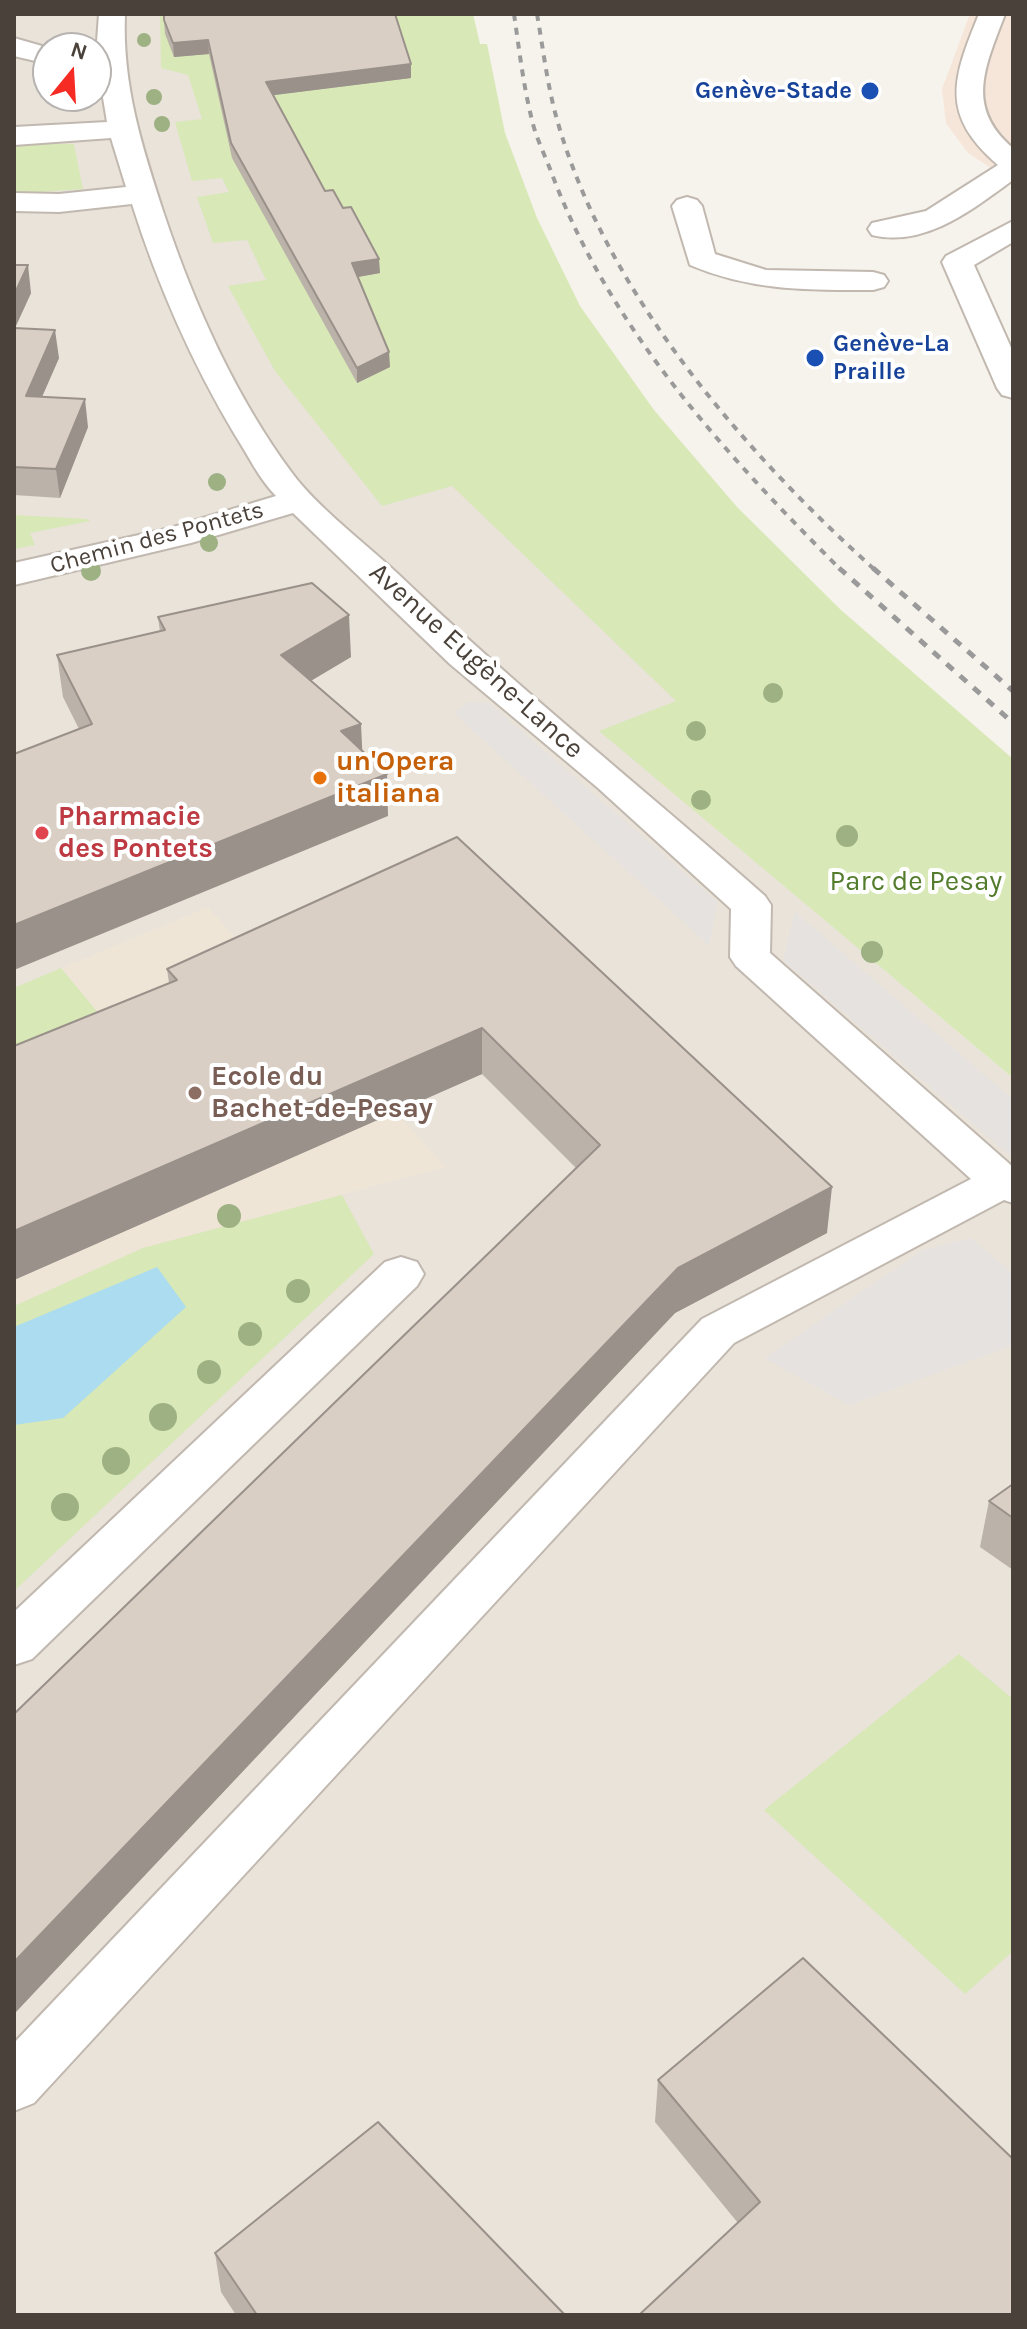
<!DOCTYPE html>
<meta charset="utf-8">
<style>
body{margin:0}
#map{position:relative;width:1027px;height:2329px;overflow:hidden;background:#f6f2ec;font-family:Karla,sans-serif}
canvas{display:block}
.frame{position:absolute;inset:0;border:16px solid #4a423a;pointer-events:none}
.north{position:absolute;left:32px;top:32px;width:80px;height:80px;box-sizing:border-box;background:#fff;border:2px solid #b7b3b0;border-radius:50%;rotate:18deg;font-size:22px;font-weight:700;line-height:32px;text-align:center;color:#4a423a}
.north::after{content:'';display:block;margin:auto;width:28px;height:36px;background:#f52b24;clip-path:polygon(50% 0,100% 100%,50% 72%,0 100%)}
</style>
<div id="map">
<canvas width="1027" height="2329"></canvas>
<div class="frame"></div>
<div class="north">N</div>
</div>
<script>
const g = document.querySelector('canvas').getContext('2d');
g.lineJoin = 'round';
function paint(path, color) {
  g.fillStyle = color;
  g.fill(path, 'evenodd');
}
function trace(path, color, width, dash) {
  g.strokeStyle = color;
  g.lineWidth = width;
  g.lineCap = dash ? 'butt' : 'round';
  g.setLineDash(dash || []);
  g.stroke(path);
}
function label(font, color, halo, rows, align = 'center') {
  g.font = font + ' Karla,sans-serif';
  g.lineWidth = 8;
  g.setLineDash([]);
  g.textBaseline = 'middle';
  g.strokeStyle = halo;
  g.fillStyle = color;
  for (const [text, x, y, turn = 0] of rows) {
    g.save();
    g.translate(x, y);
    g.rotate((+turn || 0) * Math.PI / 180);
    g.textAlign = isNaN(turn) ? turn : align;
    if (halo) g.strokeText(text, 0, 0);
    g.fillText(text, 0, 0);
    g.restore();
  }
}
paint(new Path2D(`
 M14,14H420L458,146L783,662L600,731L1013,1078V2315H14ZM48,48H96V96H48Z`), '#e9e3da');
paint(new Path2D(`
 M970,14H1013V182L968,153L946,123L942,89Z`), '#f6e6d9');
paint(new Path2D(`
 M208,907L446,1167L143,1248L14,1306V1074L113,1032L61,968Z`), '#eee5d7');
paint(new Path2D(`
 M160,14H473L480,44H487L505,133L537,218L580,306L654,410L737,507L841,610L1013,759V1078L599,731L676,701L452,486L382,506L275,371L228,286L266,280L247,240L213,243L197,197L229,192L222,178L192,181L175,122L202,119L188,75L161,68Z
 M14,143L74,144L83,189L14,194Z
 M14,515L87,519L90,521L30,533L35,545L14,549Z
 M61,968L114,1032L14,1074V988Z
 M342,1195L374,1254L14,1591V1306L143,1248Z
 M959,1654L1013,1699V1951L965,1994L764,1810Z`), '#d8e8b7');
paint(new Path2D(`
 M468,702L489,703L717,902L709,945L454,713Z
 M795,912L1013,1100V1158L783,960Z
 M971,1238L1013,1274V1345L849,1405L765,1358L923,1250Z`), '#e5e2e0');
paint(new Path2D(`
 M157,1267L186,1307L63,1418L14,1425V1327Z`), '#abdcf0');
const minor = new Path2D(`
 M99,14H125C122,85 142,147 164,214C194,304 235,396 292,473C315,505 367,545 397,573C515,686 643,788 765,896L771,905L770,953L1013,1167V1203L1004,1200L734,1343L34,2103L14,2111V2043L702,1319L971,1179L736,966L730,957L731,909L598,788L450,664L293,513L191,543L14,585V563L170,528L276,496C259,479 248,455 235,435C191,361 158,286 132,204L59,212L14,211V193L59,194L126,187L111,138L14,145V127L107,122L96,55Z
 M979,14H1005C986,65 964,107 1013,148V180C973,209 925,248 872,235L868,229L872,223L926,211L998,165C939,114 953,78 979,14Z
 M14,38L49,48L48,64L14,56Z
 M687,197L697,200L702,206L715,254L766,270L873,272L884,275L888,281L884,287L873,290C808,290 751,291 690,265L672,206L677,200Z
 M1013,221V242L974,265L1013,352V398L1002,395L997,388L942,262L946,256Z
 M401,1257L417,1262L424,1274L417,1286L32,1659L14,1665V1612L385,1262Z`);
trace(minor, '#c1b8af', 4);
paint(minor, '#fff');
trace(new Path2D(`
 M514,14C519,48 523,83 531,116C535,136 545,155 552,174C610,329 725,454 841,570
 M537,14C543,48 547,83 556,116C604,291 743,451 875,570`), '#9a9a9a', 4, [7, 7]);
trace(new Path2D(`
 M839,568L1013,723
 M873,568L1013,691`), '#9a9a9a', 5, [9, 9]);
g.fillStyle = '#9db183';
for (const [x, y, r] of [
 [144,40,7],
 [154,97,8],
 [162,124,8],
 [217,482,9],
 [209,543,9],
 [91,571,10],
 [773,693,10],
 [696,731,10],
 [701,800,10],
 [847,836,11],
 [872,952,11],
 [229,1216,12],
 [298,1291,12],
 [250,1334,12],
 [209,1372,12],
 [163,1417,14],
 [116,1461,14],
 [65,1507,14]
]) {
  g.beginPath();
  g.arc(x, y, r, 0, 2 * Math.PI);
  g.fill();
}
paint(new Path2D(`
 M164,20L411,78L273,95L325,191L380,273L358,277L390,367L357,383L232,158L209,54L174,57L165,34Z
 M14,265L31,293L15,328L59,358L42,397L88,427L60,498L14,495Z
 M158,617L351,657L310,681L362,751L388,816L79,729L63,697L57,655L160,632Z
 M457,837L827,1233L675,1313L14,2014V1714L576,1168L482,1074L14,1280V1046L169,983L167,969Z
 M1013,1484V1570L980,1547L989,1501Z
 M658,2080L1013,2159L738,2223L655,2122Z
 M215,2253L565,2315H236L221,2292Z`), '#bbb2a9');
paint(new Path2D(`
 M208,40L209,54L174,57L173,43Z
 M411,64V78L267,96L266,82Z
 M379,259L380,273L352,278V263Z
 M28,265L31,293L14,330V295Z
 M55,330L59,358L30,424L26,396Z
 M389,352L390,367L357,383V368Z
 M85,399L88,427L60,498L56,469Z
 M349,615L351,657L284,697L281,655Z
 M361,724L363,766L341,731Z
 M387,774L388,816L14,970V925Z
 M482,1028V1074L14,1280V1231Z
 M832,1187L827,1233L675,1313L14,2014V1962L678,1268Z`), '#99918a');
const building = new Path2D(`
 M164,14H395L411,64L266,82L325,191L333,190L343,208L351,207L379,259L352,263L389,352L357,368L231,143L208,40L173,43L164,20Z
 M14,265H28L14,295Z
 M14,328L55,330L26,396L85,399L56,469L14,467Z
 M312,583L349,615L281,655L361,724L341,731L387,774L14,925V754L92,724L57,655L165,630L158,617Z
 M457,837L832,1187L678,1268L14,1962V1714L600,1145L482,1028L14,1231V1046L177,980L167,969Z
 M1013,1484V1518L989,1501Z
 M803,1958L1013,2159V2315H639L760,2202L658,2080Z
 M378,2122L565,2315H257L215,2253Z`);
paint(building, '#dacfc5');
trace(building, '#99918a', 2);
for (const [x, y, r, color] of [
 [870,91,10,"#1a4fb4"],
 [815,358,10,"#1a4fb4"],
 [320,778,8,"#e8710a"],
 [42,833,8,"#e0444e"],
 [195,1093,8,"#8d6e63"]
]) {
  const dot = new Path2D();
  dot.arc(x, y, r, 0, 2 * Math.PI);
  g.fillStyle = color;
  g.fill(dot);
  trace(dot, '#fff', 3);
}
label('bold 24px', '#164399', '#fff', [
 ["Genève-Stade",852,91],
 ["Genève-La",833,344,"left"],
 ["Praille",833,372,"left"]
], 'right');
label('24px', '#4a423a', '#fff', [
 ["Chemin des Pontets",157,538,-15]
]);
label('28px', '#4a423a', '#fff', [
 ["Avenue Eugène-Lance",476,661,42]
]);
label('bold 28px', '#c56008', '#fff', [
 ["un'Opera",336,762],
 ["italiana",336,794]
], 'left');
label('bold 28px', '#be3a42', '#fff', [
 ["Pharmacie",58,817],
 ["des Pontets",58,849]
], 'left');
label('28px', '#547c2d', '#fff', [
 ["Parc de Pesay",916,882]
]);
label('bold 28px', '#785e54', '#fff', [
 ["Ecole du",211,1077],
 ["Bachet-de-Pesay",211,1109]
], 'left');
</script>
